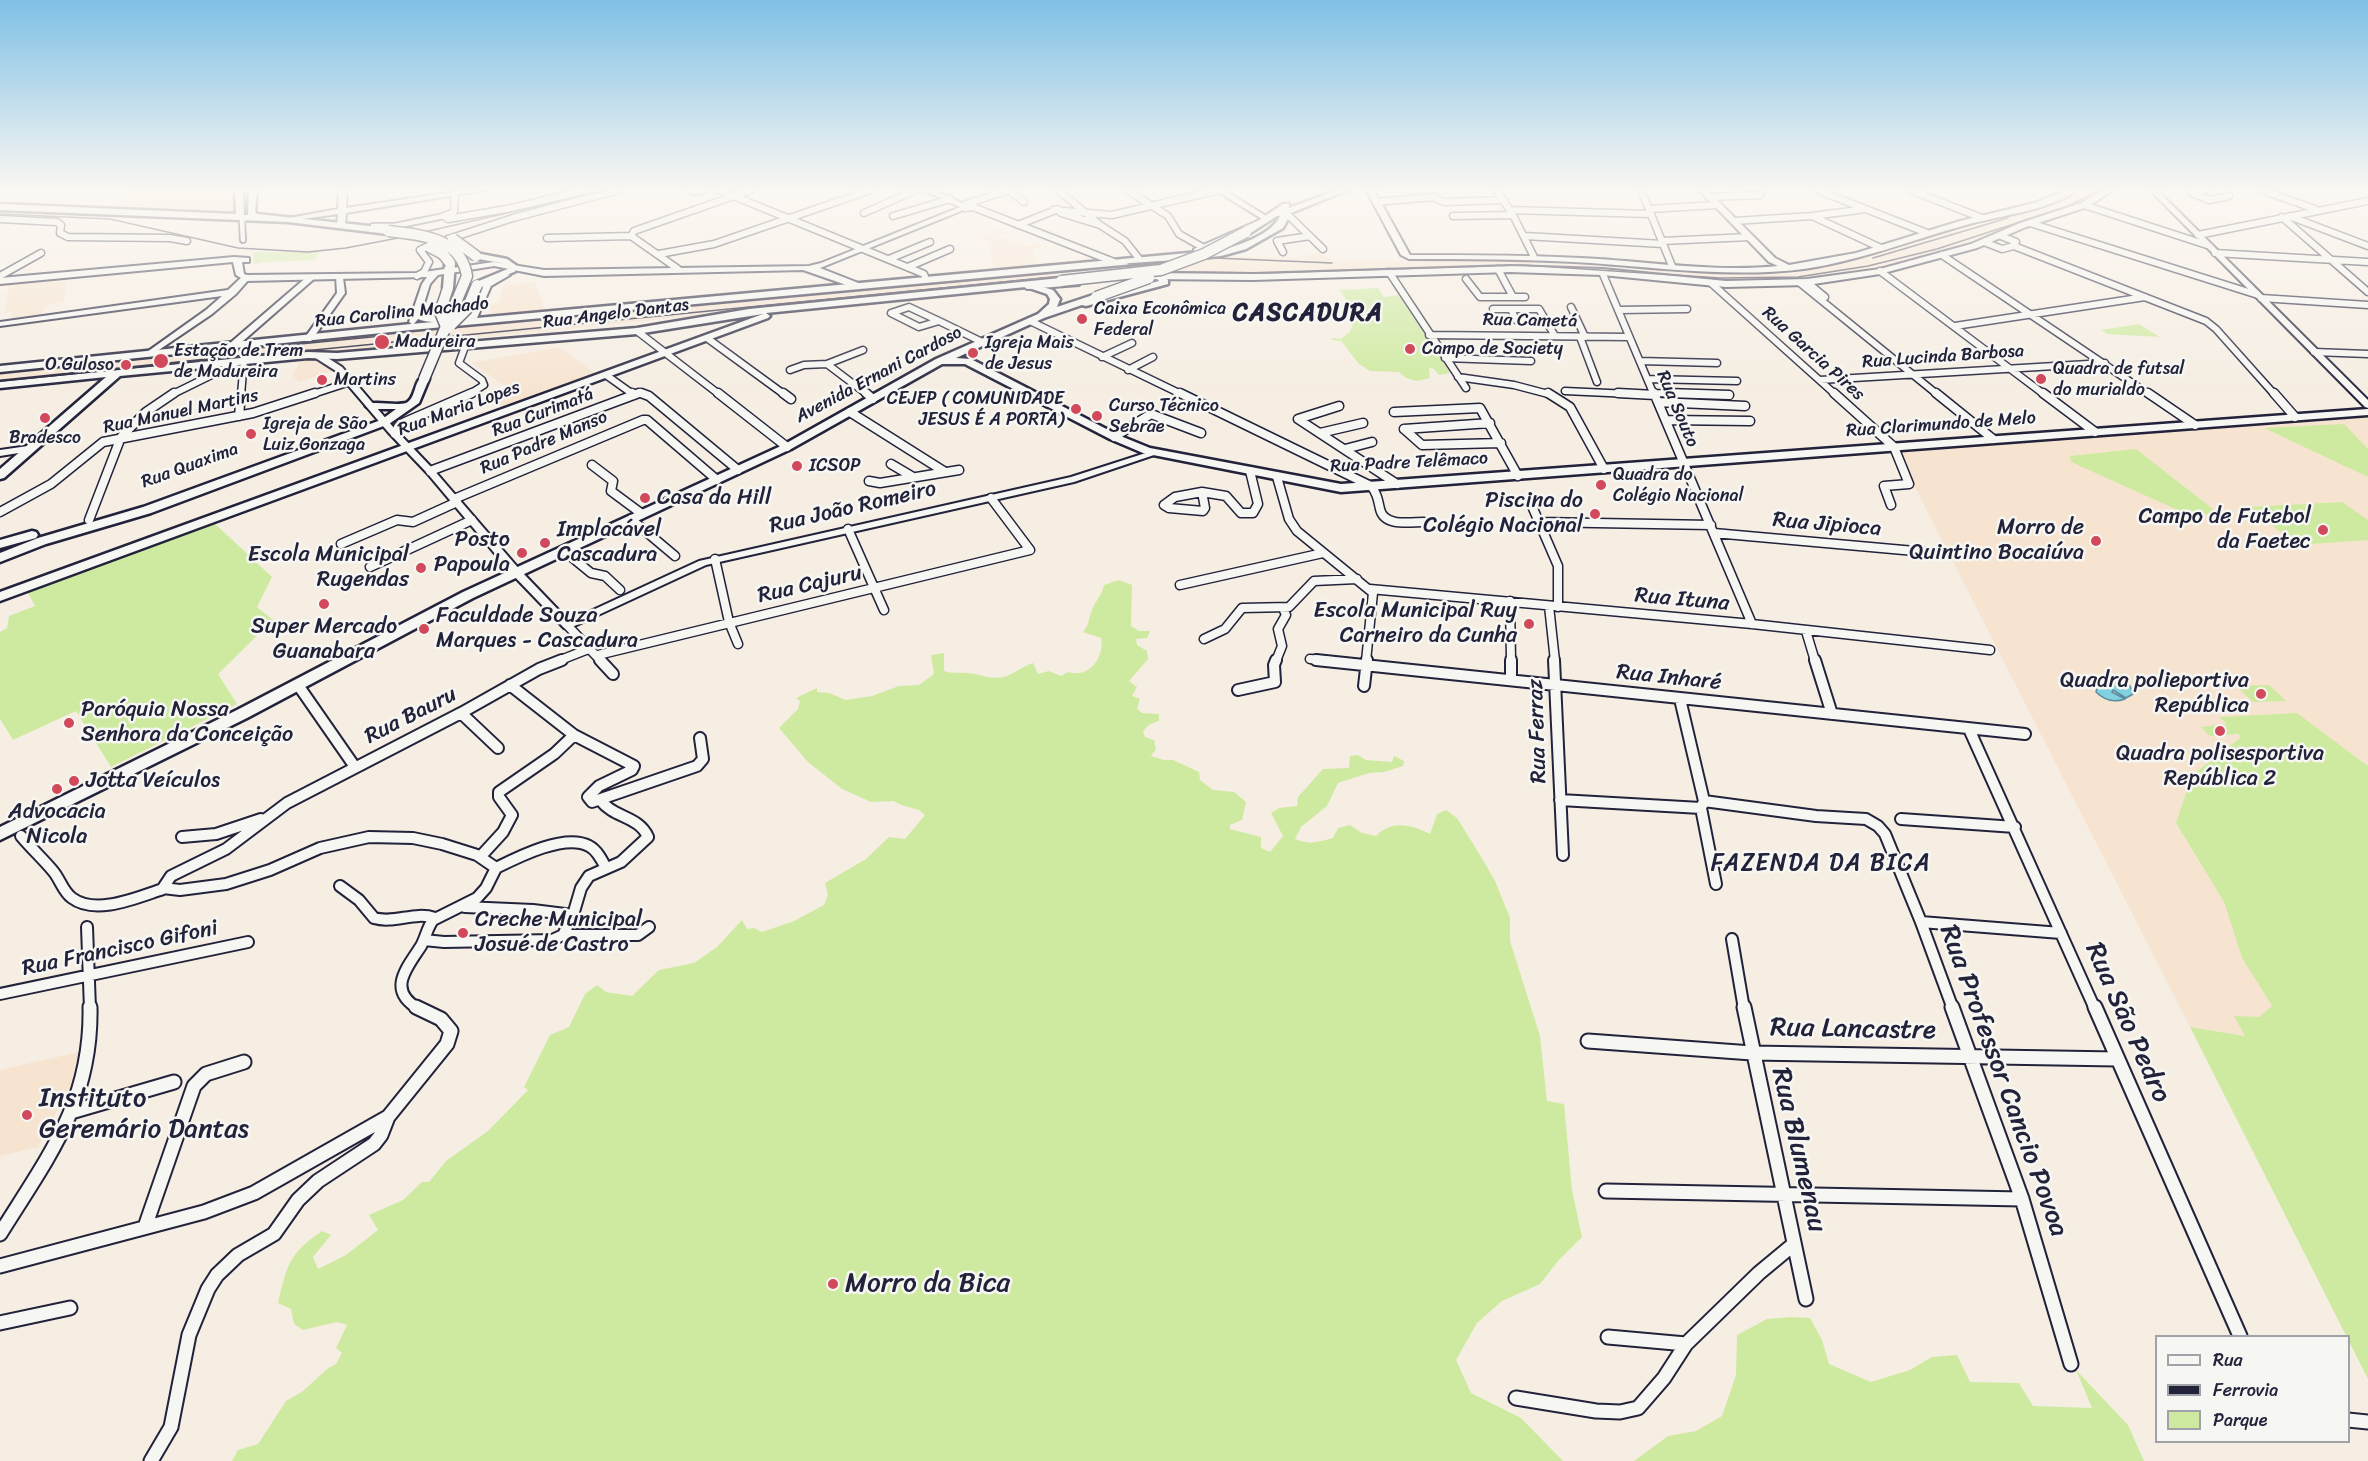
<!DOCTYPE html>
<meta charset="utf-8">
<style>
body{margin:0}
#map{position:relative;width:2368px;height:1461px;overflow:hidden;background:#f6eee3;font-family:Sriracha,sans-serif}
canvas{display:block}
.legend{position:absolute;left:2155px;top:1335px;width:195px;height:108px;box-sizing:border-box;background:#f6f6f2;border:2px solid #a1a1a9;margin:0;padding:8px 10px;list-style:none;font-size:18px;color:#22223b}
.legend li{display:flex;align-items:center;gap:12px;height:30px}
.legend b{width:30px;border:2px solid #a1a1a9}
</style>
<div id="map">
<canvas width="2368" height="1461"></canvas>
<ul class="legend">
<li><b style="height:8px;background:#f6f6f2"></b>Rua</li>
<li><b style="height:8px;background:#22223b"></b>Ferrovia</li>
<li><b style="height:16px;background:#ceeaa0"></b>Parque</li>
</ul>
</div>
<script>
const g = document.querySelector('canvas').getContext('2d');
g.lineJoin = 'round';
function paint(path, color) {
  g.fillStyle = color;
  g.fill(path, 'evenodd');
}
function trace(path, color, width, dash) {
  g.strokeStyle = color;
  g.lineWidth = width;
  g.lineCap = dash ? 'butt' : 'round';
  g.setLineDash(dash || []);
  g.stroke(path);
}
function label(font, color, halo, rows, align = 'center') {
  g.font = font + ' Sriracha,sans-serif';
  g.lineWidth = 5;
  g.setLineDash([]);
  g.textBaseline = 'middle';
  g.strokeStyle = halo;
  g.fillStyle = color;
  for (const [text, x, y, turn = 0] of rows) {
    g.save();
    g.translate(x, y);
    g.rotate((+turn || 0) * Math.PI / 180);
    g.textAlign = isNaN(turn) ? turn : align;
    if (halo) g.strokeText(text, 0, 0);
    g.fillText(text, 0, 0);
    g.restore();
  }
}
paint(new Path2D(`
 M134,190H233V214L110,210L140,195L127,194Z
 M2078,190H2101L2084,201L2010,227L1996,234L1895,264L1835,274L1774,279H1725L1610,271L1110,274L516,334L0,383V371L898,284L1217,256L1297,257L1322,252L1329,259L1340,260L1401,261L1493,258L1774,271L1814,268L1860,258L2058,200Z
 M995,230L1003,233L997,236L1028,246L1035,243L1043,245L1033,250L1039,266L996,270L987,241L977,237Z
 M67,277L64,302L46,306L41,316L9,320L13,312L4,313L9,282Z
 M535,282L547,315L487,319L490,312L489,304L499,302L501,291L506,285Z
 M559,347L595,373L501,407L487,395L508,388L472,363Z
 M311,357L333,371L299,382L292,375L303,358Z
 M2368,416V766L2297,714L2220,717L2241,737L2192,775L2176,823L2224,902L2242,958L2272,1006L2259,1017H2235L2246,1036L2190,1027L1897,452Z
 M79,1052L71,1084L38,1147L0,1156V1070Z`), '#f6e4d1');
paint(new Path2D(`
 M253,252H320L314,260L264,262L253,264Z
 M1378,288L1384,297L1399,295L1450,373L1439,375L1434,369L1429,368L1430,378L1417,381L1406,378L1399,372L1370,371L1359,364L1341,341L1331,340L1332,338L1341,339L1350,332L1356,316L1340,290Z
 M2139,324L2160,337L2108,334L2101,330Z
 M2344,424L2368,449V477L2264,428Z
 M2136,449L2218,513L2191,516L2071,462L2070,456Z
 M2342,502L2368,520V540L2297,545L2249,507Z
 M211,520L272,577L257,607L273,620L218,674L237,704L111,767L76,711L13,740L0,719V632L7,628L9,616L35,606L26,589Z
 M1119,580L1132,585L1131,626L1139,631H1150L1147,638L1136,639L1137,645L1147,651L1148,659L1129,681L1137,687L1132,696L1140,699L1137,709L1142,713L1159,714V721L1150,724L1143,731L1145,737L1154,740L1156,749L1151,756L1164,760H1173L1199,772L1200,780L1213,790L1234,792L1246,802L1242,820L1230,825V829L1261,837V848L1270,852L1283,836L1271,813L1279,808L1297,806L1298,797L1323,769L1349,768L1350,756L1358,755L1366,760L1392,762L1394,756L1404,761L1403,766L1384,772L1369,773L1338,783L1327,806L1301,827L1295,839C1309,845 1318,842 1333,838L1338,828L1350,825L1362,833L1376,836C1391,820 1412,824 1430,834L1437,814L1446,810L1457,818L1480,855L1495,881L1510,918V941L1540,1036L1547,1101L1564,1104L1572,1190L1582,1237L1558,1261L1540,1284L1502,1301L1477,1323L1456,1360L1471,1393L1521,1418L1563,1461H232L238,1450L258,1444L286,1401L303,1391L327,1369L336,1364L342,1353L336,1348L347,1325L337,1322L303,1330L294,1324L291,1309L278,1303C287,1266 288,1254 322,1231L331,1235L313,1257L318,1269L346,1255L378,1230L369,1215L403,1200L422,1182H429L446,1161L488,1131L528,1090L524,1087L550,1035L569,1027L585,994L597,985L606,992L632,996L659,970L694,963L717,947L742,920L747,929L754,928L762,932L794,921L824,905L828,895L825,883L866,859L889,837L905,839L925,815L919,810L901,805L894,801L871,802L842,789L808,762L779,728L798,709L800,701L796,698L817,688V692L829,693L846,700L872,696L899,686L919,685L934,674L931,655L944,653V671C952,674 959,672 968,673C981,674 993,681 1007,676C1016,672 1023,666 1033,663L1038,674L1049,671L1061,676L1068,672C1089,679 1105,657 1101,638L1083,632C1089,625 1088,621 1091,613C1094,602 1102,596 1104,585Z
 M2269,685L2286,701L2253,702L2236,686Z
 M2297,713L2368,766V1379L2190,1027L2245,1036L2234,1016L2259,1017L2272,1006L2242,958L2224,902L2176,823L2192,775L2241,737L2238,734L2210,736L2201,727L2227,724L2219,717Z
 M1791,1317L1810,1318L1822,1340L1829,1364L1871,1382L1910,1370L1932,1357L1957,1355L1970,1382L2019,1383L2033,1406L2092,1408L2076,1370L2128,1425L2144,1461H1634L1668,1436L1696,1431L1722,1416L1736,1375L1737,1335L1767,1319Z`), '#ceeaa0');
const water = new Path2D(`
 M2117,681L2130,686L2133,694L2126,698L2113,690L2112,692L2125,699C2114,703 2104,700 2096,692L2097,688Z`);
paint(water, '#82d1e0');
trace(water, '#5c8b9e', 1.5);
const pedestrian = new Path2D(`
 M373,226H395L444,216
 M243,240L242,221L245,218`);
const minorFar3 = new Path2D(`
 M689,190L696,192L704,190
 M719,190L924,274L926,279
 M1008,190L1024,202
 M1058,190L1100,225L1125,241L1140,260
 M1127,190L1168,216L1179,234L1204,248
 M1496,190L1513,215L1534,257
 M1641,190L1672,266
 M1817,190L1927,233
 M1910,190L1982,218
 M2205,190L2192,193L2209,200L2229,196
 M2261,190L2315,209
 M1710,197L1760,195
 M1377,202L1433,197L1444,202L1504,200
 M966,204L1009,190
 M2084,205L2207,245
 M965,208L973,207L1114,262
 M1649,209L1717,205
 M1053,210L1112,215L1219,190
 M1510,210L1650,214
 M864,213L916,190
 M1061,213L1100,225
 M1286,213L1323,249
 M444,216L448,219L512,208L587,190
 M444,216L454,212L455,194
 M893,216L950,199
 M1453,216L1513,215
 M1812,216L1881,248
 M2289,216L2368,246
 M2282,217L2368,292
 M0,219L57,222L61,225L60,233L68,237L170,238L187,241
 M1734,221L1812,216L1866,209
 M2030,223L2258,295
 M1018,225L1058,209
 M2198,235L2368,201
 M631,236L634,231L751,190
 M631,236L678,269
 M1525,236L1663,244
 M2001,236L2016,242L2014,246
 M547,238L631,236
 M448,239L513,218L619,190
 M1662,241L1749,237
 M1984,242L2002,249L2014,246
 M2014,246L2206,321L2216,329L2275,395
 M1283,252L1277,241L1310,236
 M2215,253L2368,262
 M659,254L714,244L871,190
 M1942,255L2150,395
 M889,259L930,242
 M908,267L950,249
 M1498,269L1513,297
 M1880,271L2045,395
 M1389,272L1466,388
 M1602,272L1654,395
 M0,276L41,253
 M417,276L424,272L429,262L420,250L435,243
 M1466,279L1480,297H1525
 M1807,282L1825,297
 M1711,283L1836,395
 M1800,283L1938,395
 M2261,298L2368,305
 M909,307L939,321L919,327L891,313Z
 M1571,307L1585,337
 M1493,309H1539L1555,336
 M1511,309L1516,320
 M1618,310L1687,309
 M939,321L982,342
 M1030,321L1183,395
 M1955,326L2145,297
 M637,331L720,395
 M1429,335L1629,337
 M1580,337L1597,382
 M707,338L785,395
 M466,344L459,363L482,380L484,385L468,395
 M863,350L827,364L868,395
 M2314,352L2368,354
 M1102,357L1132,343
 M1445,358L1531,361
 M1640,361L1717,363
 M790,370L804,365L827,364
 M1128,370L1153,357
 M606,375L634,395
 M1458,377L1514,385L1552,395
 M1648,379L1737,381
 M1820,380L2105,363
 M1565,391L1652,395
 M1654,393L1723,395
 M171,395L240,361
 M241,395L244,360
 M310,395L350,382
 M635,395L640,393L646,395`);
const minorFar2 = new Path2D(`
 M632,393L634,395
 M641,393L649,396L738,470
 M718,393L787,447
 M783,393L791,399
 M866,393L873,399
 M1180,393L1371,486C1377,493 1378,500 1380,509C1384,527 1410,522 1424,522
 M1548,393L1570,407L1604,469
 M1618,393L1655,395
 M1654,393L1752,624
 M1667,393L1729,395
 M1834,393L1894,447L1909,484L1884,486L1891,505
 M1936,393L1993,439
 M2043,393L2095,432
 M2148,393L2195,425
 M2274,393L2295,417
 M1658,402L1745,406
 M1339,406L1298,419L1397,484
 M850,412L945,472
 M1394,412L1480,408L1518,476
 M239,416L241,393
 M1666,420L1750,421
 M1404,429L1422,445L1501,443
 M1404,429L1490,423
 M1320,433L1363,423
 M395,434L398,427L405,422L472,393
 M1114,437L1151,414L1201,433
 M1345,449L1372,442
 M891,464L913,477
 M592,465L613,481L611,491L642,514
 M430,471L639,393
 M1277,477L1289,519L1297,531L1373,593L1366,661
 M869,481L880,483L959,470
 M1202,492L1226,496L1241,513H1253L1258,504L1250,471
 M1202,492L1205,508L1203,511L1169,508L1164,505L1175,497Z
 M454,499L643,420H647L717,480
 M1532,506L1558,566V607
 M0,512L51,484L103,442L253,413L315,393
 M631,519L675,556
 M89,520L121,437L146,412L174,393
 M1539,522L1711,525
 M848,529L884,610
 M1714,533L1937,553
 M341,544L397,520L413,522L457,502
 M563,550L591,573L605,576L620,590
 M715,559L729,622L738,644
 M370,567L472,520
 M1180,585L1323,553
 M1370,589L1752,624L1990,650
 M1510,601L1511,661
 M1549,606L1555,661
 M568,626L601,661
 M1806,631L1815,661
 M1204,639L1225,629L1242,608L1289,607L1314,581L1357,579
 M598,655L1030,550L991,498
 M1310,659L1331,661
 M558,661L591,648
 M1276,661L1282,646L1278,629L1286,615L1283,608`);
const minorFar1 = new Path2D(`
 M600,660L613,674
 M1316,660L2025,734
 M1511,660V680
 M1554,660L1563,855
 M1815,660L1832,714
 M298,685L355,767
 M510,685L574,735L634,766L632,770L599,786L588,797L592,802L697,766L703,759L700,738
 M1364,686L1367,660
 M1238,690L1275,682L1274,665L1276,660
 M1680,699L1704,801L1701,808L1716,884
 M461,713L498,748
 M1969,729L2095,1009
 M1560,800L1701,808
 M1704,801L1816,816L1866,819L1878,826L1885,834L1921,922L1953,1009
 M1901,819L2015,827
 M21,836C31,848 43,859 53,871C60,879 63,892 72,898C96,916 138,897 163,889
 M182,837L216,834L261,819
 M481,856L503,832L512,815L499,797V792L554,754L574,735
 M496,868C518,857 565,833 589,846C597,850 602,860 606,868
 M340,886L359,900L374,918C395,924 414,911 435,918
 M465,907L533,910L573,915
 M1921,922L2061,933
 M87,927L90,1009
 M563,935L573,915L581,888L589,876L621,862L648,837C639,816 614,818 601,801
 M563,935H638L649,927
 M1732,939L1744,1009
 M424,940L444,942L552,940L563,935
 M0,994L248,942
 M419,1009C386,990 407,968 421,946C426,937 427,928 433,920L477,898L486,888L496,868L477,855L442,844L413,838L369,837L320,848L270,870L226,884L180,890L163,888L171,876L226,849L287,803L461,713L539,669L562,660`);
const minor = new Path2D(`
 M1744,1007L1806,1299
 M1952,1007L2022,1199L2071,1364
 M2095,1007L2240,1336
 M1588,1041L1752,1053L2117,1059
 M71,1112L174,1082
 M1606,1191L2022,1199
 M145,1227L194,1086L206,1074L244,1062
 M0,1234C48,1157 92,1102 90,1007
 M0,1266L204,1212L254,1193L388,1117L447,1044L451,1031L441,1019L416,1007
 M0,1323L70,1308
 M1608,1337L1686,1344
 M1516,1398L1596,1411L1620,1412L1638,1408L1664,1378L1686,1344L1759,1273L1794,1244
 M2348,1420L2368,1422
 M151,1461L171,1427L189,1335L208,1289L217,1275L238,1255L274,1234L298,1200L318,1181L374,1144L381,1135L388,1117`);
const tertiary = new Path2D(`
 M2150,190H2157L2368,400V408L2365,407Z
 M243,276L250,278L236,294L212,314L150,356L146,354L147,352L206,310L222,296L0,326V322L228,290Z
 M308,276L315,278L235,348H229V344Z
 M336,276L343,278L345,293L311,341H305L304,339L337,293Z
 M314,353H320L342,367L394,428L433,469L520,570L569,621L699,561L1071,477L1155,450L1160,453L1074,482L706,565L568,629L564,628L512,574L427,473L388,432L336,371L314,357Z
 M28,446L31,447V451L0,456V450Z`);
const secondary = new Path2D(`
 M339,190H347L346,208L467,190H486L346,213L345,225L341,227L337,225L338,214L288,221L284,219L338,209Z
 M923,190H933L971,207L820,268L861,284L862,286L858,289L803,270L544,276L494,266L438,275L430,284L421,313C432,320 447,311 458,317C450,322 428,324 418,319L413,325L409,322L422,284L427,277L246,281L236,275L233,262L0,284V278L234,257L249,258V262H242L244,274L247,275L417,273L494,262L544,270L809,266L821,263L960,207Z
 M1215,190H1224L1271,219L1203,251L1206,255L1202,257L1194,253V249L1262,219Z
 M1366,190H1374L1410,255C1473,255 1536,255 1599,259C1658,263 1719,272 1778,266L1769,262L1699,190H1707L1775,258L1789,265L1856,253L1960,221L2034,203L2068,190H2078C2051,210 1998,216 1966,225C1912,240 1859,261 1804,269C1733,278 1661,268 1591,263C1530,259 1470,259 1409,259L1401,255Z
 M2104,190H2113L2087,207L2026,227L1977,248L1880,274L1807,285L1726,287L1602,275L1510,272L1253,280L1146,279L1142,276L1146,273L1253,274L1510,266L1602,269L1726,281L1807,279L1880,269L1971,244L2020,223L2081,203Z
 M503,273L510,275L491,286L477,318L451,325V321L470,314L484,283Z
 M1076,280L1080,283L1079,285L1027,289L1023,286L1027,283Z`);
const primary = new Path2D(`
 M235,190H243L244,215H248L249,190H257L255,212L257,214L388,228L392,231L388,234L288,222L0,210V204L236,214Z
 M1337,190H1348L1291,213L1283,228L1246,249L1221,256L411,330L0,372V366L411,324L1221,250C1240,245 1271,235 1280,216H1277L1249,234L1242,232L1283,204H1289V208Z
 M476,253L507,259L517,266L513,269L516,271L480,287H474V283L510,268L501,263L473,258V254Z
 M450,260L455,263L453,288L448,291L443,288L445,263Z
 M1160,273L1168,280V284L1086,306L1082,305L1044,318L956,358L971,359L1118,435L1150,448L1341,484L2368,409V415L1341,492L1143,453L1110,439L965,364H942L791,449L473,598L247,718L0,840V827L237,710L463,592L783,445L936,359L1038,314L1049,304L1050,299L1047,294L1026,287L766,313L770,316L768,318L0,601V592L763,314L637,334L337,359L308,358L120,376L4,478L0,479V469L106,377L0,388V382L244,357L308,352L337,353L637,328L749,309L1061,278L1064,279V283L1039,286L1053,290L1060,299L1057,307L1093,295L1100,296L1159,281L1155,276Z
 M424,376L429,379L419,403L389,424L151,513L46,544L0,562V553L38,538L143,507L381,420L396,409H371L366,406L367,404C379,401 395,406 406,403C417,398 413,380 424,376Z
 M32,531L36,532L38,535L36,538L0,548V540Z`);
trace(pedestrian, '#22223b', 8);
trace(minorFar3, '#22223b', 9);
trace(minorFar2, '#22223b', 11);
trace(minorFar1, '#22223b', 14);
trace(minor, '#22223b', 17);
trace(tertiary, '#22223b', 4);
trace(secondary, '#22223b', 4);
trace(primary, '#22223b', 5);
trace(pedestrian, '#f6f6f2', 4.5);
trace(minorFar3, '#f6f6f2', 6);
trace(minorFar2, '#f6f6f2', 8);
trace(minorFar1, '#f6f6f2', 10);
trace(minor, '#f6f6f2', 13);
paint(tertiary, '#f6f6f2');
paint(secondary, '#f6f6f2');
paint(primary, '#f6f6f2');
trace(new Path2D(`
 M0,214L110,219L238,248L308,252L346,248L398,238L608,190
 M1873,258L2008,218
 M1128,264L1215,258L1332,263
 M187,355L382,336
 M0,381L1114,271L1268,273L1523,265L1720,278L1798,277L1868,266L1937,249L2066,207L2099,190`), '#22223b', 1.5);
const primaryBridge = new Path2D(`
 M388,231C421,235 461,237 467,276L424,379
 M453,239L476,256
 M430,247L443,254L450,263
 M1061,281L1161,270L1204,254L1246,232
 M1096,297L1149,278
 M451,325L467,309L477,285
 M447,329L440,312L448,288`);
trace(primaryBridge, '#22223b', 13, []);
trace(primaryBridge, '#f6f6f2', 10);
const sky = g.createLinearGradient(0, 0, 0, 394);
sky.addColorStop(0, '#7fc0e5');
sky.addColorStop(0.48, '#fbf7f2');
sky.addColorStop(1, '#fbf7f200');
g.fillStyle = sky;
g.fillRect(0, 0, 2368, 394);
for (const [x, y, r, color] of [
 [1082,319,6,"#d1495b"],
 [382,342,8,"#d1495b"],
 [1410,349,6,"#d1495b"],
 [973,353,6,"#d1495b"],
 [161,361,8,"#d1495b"],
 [126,365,6,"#d1495b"],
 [2041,379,6,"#d1495b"],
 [322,380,6,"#d1495b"],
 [1076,409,6,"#d1495b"],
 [1097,416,6,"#d1495b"],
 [45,418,6,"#d1495b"],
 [251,434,6,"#d1495b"],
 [797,466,6,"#d1495b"],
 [1601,485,6,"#d1495b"],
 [645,498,6,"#d1495b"],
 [1595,514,6,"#d1495b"],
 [2323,530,6,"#d1495b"],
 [2096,541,6,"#d1495b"],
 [545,543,6,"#d1495b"],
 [522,553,6,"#d1495b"],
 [421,568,6,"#d1495b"],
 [324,604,6,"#d1495b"],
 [1529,624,6,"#d1495b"],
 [424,629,6,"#d1495b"],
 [2261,694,6,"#d1495b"],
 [69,723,6,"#d1495b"],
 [2220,731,6,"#d1495b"],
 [74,781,6,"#d1495b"],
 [57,789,6,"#d1495b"],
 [463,933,6,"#d1495b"],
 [27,1115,6,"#d1495b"],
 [833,1284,6,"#d1495b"]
]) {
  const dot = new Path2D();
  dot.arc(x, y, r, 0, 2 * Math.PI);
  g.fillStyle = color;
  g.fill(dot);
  trace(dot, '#f6f6f2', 2);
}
label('18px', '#22223b', '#f6f6f2', [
 ["Caixa Econômica",1094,309],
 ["Federal",1094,330],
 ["Madureira",395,342],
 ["Igreja Mais",985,343],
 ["de Jesus",985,364],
 ["Campo de Society",1422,349],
 ["Estação de Trem",174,351],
 ["de Madureira",174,372],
 ["O Guloso",114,365,"right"],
 ["Quadra de futsal",2053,369],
 ["do murialdo",2053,390],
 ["Martins",334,380],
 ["CEJEP ( COMUNIDADE",1064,399,"right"],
 ["JESUS É A PORTA)",1064,420,"right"],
 ["Curso Técnico",1109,406],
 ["Sebrae",1109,427],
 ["Igreja de São",263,424],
 ["Luiz Gonzaga",263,445],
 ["Bradesco",45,438,"center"],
 ["ICSOP",809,466],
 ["Quadra do",1613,475],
 ["Colégio Nacional",1613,496]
], 'left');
label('18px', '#22223b', '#f6f6f2', [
 ["Rua Carolina Machado",402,313,-6],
 ["Rua Angelo Dantas",616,314,-7],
 ["Rua Cametá",1530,321,1],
 ["Rua Garcia Pires",1813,354,42],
 ["Rua Lucinda Barbosa",1943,357,-4],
 ["Avenida Ernani Cardoso",879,375,-28],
 ["Rua Maria Lopes",459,409,-20],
 ["Rua Souto",1677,409,67],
 ["Rua Manuel Martins",181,412,-12],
 ["Rua Curimatá",543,413,-21],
 ["Rua Clarimundo de Melo",1941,425,-4],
 ["Rua Padre Manso",544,443,-23],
 ["Rua Padre Telêmaco",1409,463,-3],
 ["Rua Quaxima",190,466,-20]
]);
label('22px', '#22223b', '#f6f6f2', [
 ["Casa da Hill",657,498,"left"],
 ["Piscina do",1583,501],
 ["Colégio Nacional",1583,526],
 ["Campo de Futebol",2311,517],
 ["da Faetec",2311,542],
 ["Morro de",2084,528],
 ["Quintino Bocaiúva",2084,553],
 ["Implacável",557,530,"left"],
 ["Cascadura",557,555,"left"],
 ["Posto",510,540],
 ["Papoula",510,565],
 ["Escola Municipal",409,555],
 ["Rugendas",409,580],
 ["Escola Municipal Ruy",1517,611],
 ["Carneiro da Cunha",1517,636],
 ["Faculdade Souza",436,616,"left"],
 ["Marques - Cascadura",436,641,"left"],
 ["Super Mercado",324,627,"center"],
 ["Guanabara",324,652,"center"],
 ["Quadra polieportiva",2249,681],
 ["República",2249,706],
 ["Paróquia Nossa",81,710,"left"],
 ["Senhora da Conceição",81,735,"left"],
 ["Quadra polisesportiva",2220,754,"center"],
 ["República 2",2220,779,"center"],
 ["Jotta Veículos",86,781,"left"],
 ["Advocacia",57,812,"center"],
 ["Nicola",57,837,"center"],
 ["Creche Municipal",475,920,"left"],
 ["Josué de Castro",475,945,"left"]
], 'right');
label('22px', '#22223b', '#f6f6f2', [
 ["Rua João Romeiro",853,508,-13],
 ["Rua Jipioca",1827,525,5],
 ["Rua Cajuru",810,585,-13],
 ["Rua Ituna",1682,600,5],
 ["Rua Inharé",1669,678,6],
 ["Rua Bauru",411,716,-27],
 ["Rua Ferraz",1538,731,-92],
 ["Rua Francisco Gifoni",120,949,-12]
]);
g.letterSpacing = '1.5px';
label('bold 24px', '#22223b', '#f6f6f2', [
 ["CASCADURA",1308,314]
]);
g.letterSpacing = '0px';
g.letterSpacing = '1.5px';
label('24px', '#22223b', '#f6f6f2', [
 ["FAZENDA DA BICA",1821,864]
]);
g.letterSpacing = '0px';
label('27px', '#22223b', '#f6f6f2', [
 ["Rua São Pedro",2127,1023,66],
 ["Rua Lancastre",1853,1030,1],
 ["Rua Professor Cancio Povoa",2003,1081,70],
 ["Rua Blumenau",1798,1150,77]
]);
label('27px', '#22223b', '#f6f6f2', [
 ["Instituto",39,1099],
 ["Geremário Dantas",39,1130],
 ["Morro da Bica",845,1284]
], 'left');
</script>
